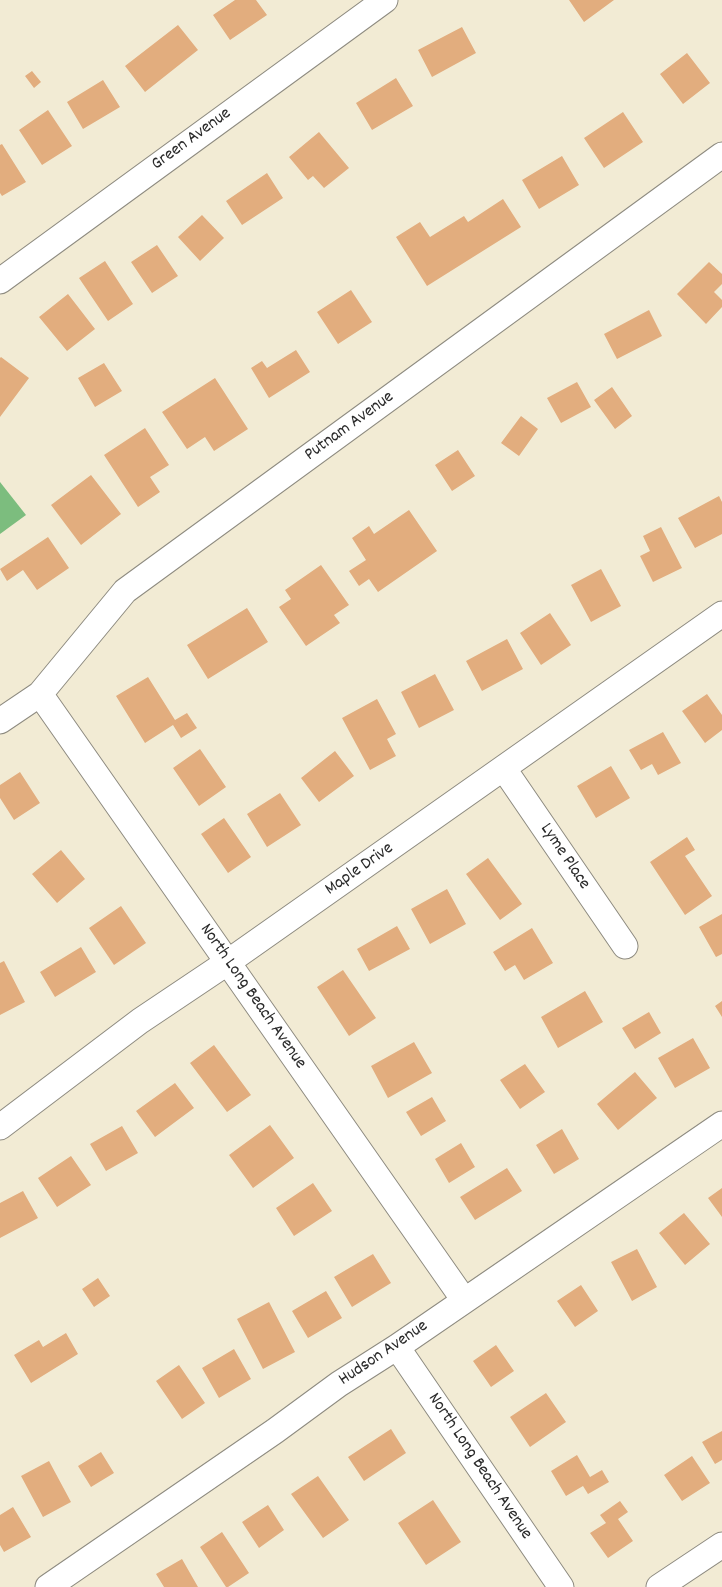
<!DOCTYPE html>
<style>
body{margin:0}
canvas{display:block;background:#f2ebd4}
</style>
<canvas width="722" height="1587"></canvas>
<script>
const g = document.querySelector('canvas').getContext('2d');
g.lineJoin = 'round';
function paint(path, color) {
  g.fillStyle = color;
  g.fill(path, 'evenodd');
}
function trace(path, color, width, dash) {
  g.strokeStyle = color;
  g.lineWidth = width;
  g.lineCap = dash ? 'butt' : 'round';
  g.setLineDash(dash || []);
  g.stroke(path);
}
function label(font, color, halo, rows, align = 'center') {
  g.font = font + ' Dekko,sans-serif';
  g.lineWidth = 4;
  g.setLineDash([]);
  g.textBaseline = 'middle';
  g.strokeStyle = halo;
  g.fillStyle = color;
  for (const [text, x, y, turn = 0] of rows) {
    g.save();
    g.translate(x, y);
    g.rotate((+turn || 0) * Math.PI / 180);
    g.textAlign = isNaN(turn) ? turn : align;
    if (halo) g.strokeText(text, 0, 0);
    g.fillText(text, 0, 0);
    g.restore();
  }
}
paint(new Path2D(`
 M0,482L26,515L0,534Z`), '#7cbd7e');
paint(new Path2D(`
 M235,0H256L267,15L230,40L213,15Z
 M569,0H614L584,22Z
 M178,25L198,50L145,92L125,66Z
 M462,27L476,53L432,77L418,50Z
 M687,53L710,83L683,104L660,74Z
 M32,71L41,82L34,88L25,76Z
 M396,78L413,106L372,130L356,103Z
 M103,80L120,107L83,129L67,102Z
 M48,110L72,146L42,165L19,130Z
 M623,112L643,142L604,168L584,138Z
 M319,132L349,168L324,188L313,176L308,180L289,157Z
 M2,144L26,182L2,196L0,193V145Z
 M562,156L579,185L539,209L522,180Z
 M267,173L283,198L242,225L226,201Z
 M503,199L521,227L427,286L396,237L420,222L430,237L464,216L468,222Z
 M202,215L224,238L200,261L178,237Z
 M157,245L178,276L152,293L131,262Z
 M105,261L133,304L108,321L79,278Z
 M709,262L722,274V284L714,292L722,300V307L706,324L677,294Z
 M351,290L372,322L338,344L317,312Z
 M68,294L95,329L67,351L39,317Z
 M649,310L662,336L617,359L604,334Z
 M296,350L310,372L269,398L251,368L262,361L267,368Z
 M1,357L29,378L0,417V358Z
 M104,363L122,391L95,407L78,378Z
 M215,378L248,429L214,451L205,437L187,449L162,412Z
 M577,382L591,407L561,423L547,398Z
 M612,387L632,416L615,429L594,400Z
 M521,416L538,429L519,456L501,443Z
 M145,428L169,465L150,477L160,492L138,507L104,455Z
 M458,450L475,476L452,491L435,465Z
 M91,475L121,514L81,545L51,505Z
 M719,496L722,502V534L695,548L678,518Z
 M409,510L437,551L378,592L369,579L359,586L349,571L366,560L352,538L369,526L374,534Z
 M661,527L682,568L653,582L640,556L650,551L643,536Z
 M48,537L69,568L37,590L23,570L7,581L0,569Z
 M321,565L349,605L334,615L340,623L306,646L279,607L291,599L285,590Z
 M601,569L621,606L591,622L571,585Z
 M247,608L268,642L208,679L187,645Z
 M550,613L571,645L541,665L520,633Z
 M507,639L523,669L482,691L466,661Z
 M435,674L454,710L419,728L401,692Z
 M148,677L175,720L187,713L197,728L181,738L173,725L145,743L116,696Z
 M707,694L722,715V730L705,743L682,711Z
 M377,699L396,734L387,739L396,756L370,770L342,718Z
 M663,732L681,763L658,775L652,764L641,770L629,750Z
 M200,749L226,787L199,806L173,768Z
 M335,751L354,776L319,802L301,778Z
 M611,766L630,798L596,818L577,786Z
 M20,772L40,803L14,820L0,798V785Z
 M280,793L301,825L267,847L247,814Z
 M224,818L251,857L228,873L201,834Z
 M687,837L695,850L685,856L712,896L685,915L650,862Z
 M61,850L85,879L57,903L32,874Z
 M488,858L522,904L500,920L466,874Z
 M447,889L466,924L430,944L411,909Z
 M121,906L146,943L114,965L89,928Z
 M722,914V954L716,957L699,927Z
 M397,926L410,949L369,971L357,949Z
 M532,928L553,963L524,980L515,965L505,971L493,952Z
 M81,947L96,972L55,997L40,972Z
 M4,961L25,1002L0,1015V963Z
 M343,970L376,1018L349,1036L317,987Z
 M585,991L603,1022L558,1048L541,1017Z
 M722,1001V1017L715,1006Z
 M649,1012L661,1033L635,1049L622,1028Z
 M693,1038L710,1068L675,1088L658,1058Z
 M414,1042L432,1073L388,1098L371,1066Z
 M214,1045L251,1095L227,1112L190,1063Z
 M525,1064L545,1092L520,1109L500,1080Z
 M635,1072L657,1098L618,1130L597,1104Z
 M175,1083L194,1108L155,1137L136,1111Z
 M432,1097L446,1121L421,1136L406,1112Z
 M270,1125L294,1158L253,1188L229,1155Z
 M122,1126L138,1153L106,1171L90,1144Z
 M562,1129L579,1159L554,1174L536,1145Z
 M461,1143L475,1167L449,1183L435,1159Z
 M71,1156L91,1185L57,1207L38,1178Z
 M507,1168L522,1191L475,1220L460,1197Z
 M313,1183L332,1211L294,1236L276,1208Z
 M722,1188V1217L708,1198Z
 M23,1191L38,1218L0,1238V1203Z
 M684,1213L710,1244L685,1265L659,1233Z
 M637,1249L657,1287L632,1301L611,1262Z
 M373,1254L391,1283L352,1307L334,1277Z
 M98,1278L110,1296L94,1307L82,1289Z
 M581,1285L598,1311L575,1327L557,1301Z
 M326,1291L342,1318L308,1338L292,1311Z
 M269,1302L295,1352L263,1369L237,1319Z
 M66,1333L78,1354L31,1383L14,1355L39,1340L43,1347Z
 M496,1345L514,1371L491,1387L473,1361Z
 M234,1349L251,1379L219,1398L202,1368Z
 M179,1365L205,1403L182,1419L156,1381Z
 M546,1393L566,1422L530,1447L510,1417Z
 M391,1429L406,1453L364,1481L348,1457Z
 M722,1431V1460L715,1464L702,1442Z
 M101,1452L114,1473L91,1487L78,1466Z
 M577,1455L590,1477L602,1470L609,1482L588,1494L583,1486L566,1496L551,1471Z
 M692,1456L710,1483L682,1501L664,1475Z
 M49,1461L71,1502L43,1517L21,1476Z
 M318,1476L349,1520L323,1538L291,1494Z
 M433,1500L461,1542L426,1565L398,1523Z
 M620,1501L628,1512L618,1519L633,1541L608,1558L590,1533L606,1523L600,1515Z
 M268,1505L284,1530L259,1548L242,1522Z
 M13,1507L31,1537L4,1552L0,1545V1515Z
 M222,1532L249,1573L228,1587H226L200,1547Z
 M182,1559L198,1587H164L156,1574Z`), '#e2ad7e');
const street = new Path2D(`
 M0,281L385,0
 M40,694L464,1300
 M0,721L40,694L125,591L722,155
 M504,769L625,946
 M0,1127L140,1021L228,962L722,614
 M397,1347L561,1587
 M48,1587L275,1431L339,1384L397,1347L722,1124
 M659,1587L722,1545`);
trace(street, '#8e8b80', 27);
trace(street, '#fff', 25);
label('18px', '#2b2b2b', '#fff', [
 ["Green Avenue",192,140,-36],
 ["Putnam Avenue",350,427,-36],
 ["Lyme Place",564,857,56],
 ["Maple Drive",360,870,-35],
 ["North Long Beach Avenue",252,997,55],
 ["Hudson Avenue",384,1354,-34],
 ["North Long Beach Avenue",479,1467,56]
]);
</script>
